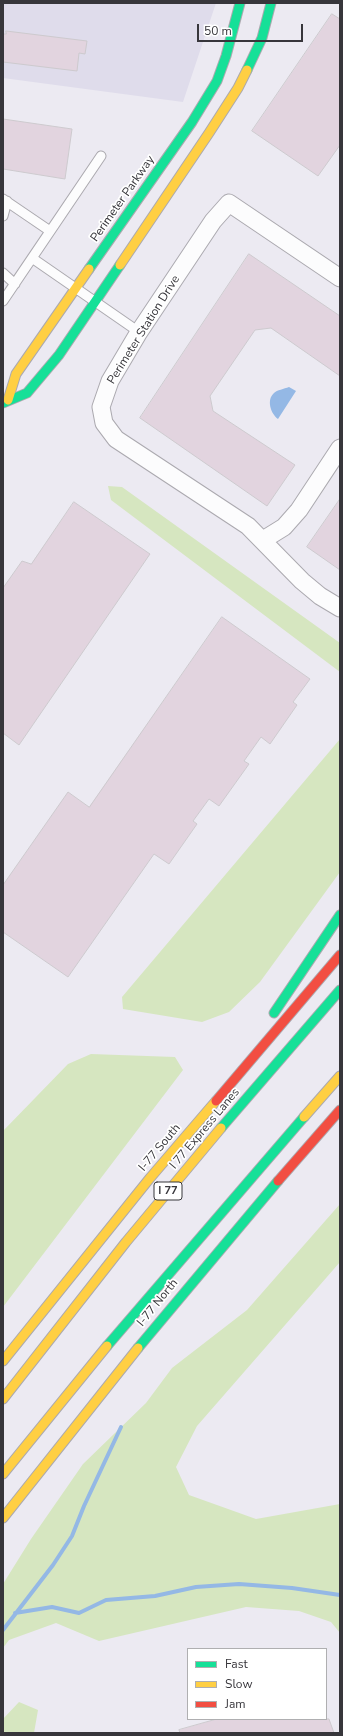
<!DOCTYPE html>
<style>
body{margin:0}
#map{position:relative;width:343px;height:1736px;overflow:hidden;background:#eceaf2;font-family:"Nunito Sans",sans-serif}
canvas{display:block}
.frame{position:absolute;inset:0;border:4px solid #37363b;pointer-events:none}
.legend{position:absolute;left:187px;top:1648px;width:140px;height:72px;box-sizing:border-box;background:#fff;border:1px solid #afafb1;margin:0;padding:5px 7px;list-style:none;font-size:12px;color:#37363b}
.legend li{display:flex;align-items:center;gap:8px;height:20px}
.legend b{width:20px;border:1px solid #afafb1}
.scale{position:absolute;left:197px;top:24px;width:106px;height:18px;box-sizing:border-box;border:2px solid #37363b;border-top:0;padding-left:5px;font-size:12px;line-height:14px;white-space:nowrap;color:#37363b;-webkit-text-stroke:3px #fff;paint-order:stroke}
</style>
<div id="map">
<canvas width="343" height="1736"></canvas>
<div class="frame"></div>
<ul class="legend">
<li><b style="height:5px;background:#16e098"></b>Fast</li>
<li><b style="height:5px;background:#ffcf43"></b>Slow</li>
<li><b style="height:5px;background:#f24e42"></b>Jam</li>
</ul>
<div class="scale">50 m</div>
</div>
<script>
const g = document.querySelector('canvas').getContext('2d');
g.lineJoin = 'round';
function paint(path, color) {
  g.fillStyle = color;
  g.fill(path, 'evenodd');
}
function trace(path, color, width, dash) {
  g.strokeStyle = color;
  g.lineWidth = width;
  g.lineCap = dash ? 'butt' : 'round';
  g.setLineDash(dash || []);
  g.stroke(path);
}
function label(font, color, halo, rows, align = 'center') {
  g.font = font + ' "Nunito Sans",sans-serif';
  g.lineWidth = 3.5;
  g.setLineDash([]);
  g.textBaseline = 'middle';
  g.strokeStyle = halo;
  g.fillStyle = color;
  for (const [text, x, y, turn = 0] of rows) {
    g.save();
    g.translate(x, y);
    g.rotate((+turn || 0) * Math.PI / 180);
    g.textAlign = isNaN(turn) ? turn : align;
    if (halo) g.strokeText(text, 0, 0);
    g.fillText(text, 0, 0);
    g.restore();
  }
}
paint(new Path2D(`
 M3,3H216L183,102L3,78Z`), '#dfdceb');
paint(new Path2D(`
 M108,486L122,487L340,643V672L111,500Z
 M340,739V872L260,982L229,1012L202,1022L123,1009L122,997Z
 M91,1054L175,1057L183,1070L3,1307V1131L68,1064Z
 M340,1204V1262L197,1426L176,1467L189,1495L256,1519L340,1504V1633L331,1622L299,1611L246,1607L99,1641L56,1623L9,1640L3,1648V1584L31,1539L83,1464L146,1403L172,1368L247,1310Z
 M19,1702L38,1710L34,1733H3V1719Z`), '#d6e6c0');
paint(new Path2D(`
 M289,387L296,391L278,419C271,414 266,400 274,393C277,390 284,389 289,387Z`), '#94b8e5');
trace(new Path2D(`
 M15,1613L52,1607L79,1613L106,1600L155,1596L196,1587L239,1584L292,1588L340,1595
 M3,1630L53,1565L72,1536L84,1506L121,1427`), '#94b8e5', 4);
const building = new Path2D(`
 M332,14L340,19V145L318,176L252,131Z
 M6,31L87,41L85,54L79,53L77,71L3,62V34H6Z
 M3,119L72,129L65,179L3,169Z
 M249,254L340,316V376L271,328L255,330L210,396L213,411L295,465L267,506L140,418Z
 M340,499V570L307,547Z
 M74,502L150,554L19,745L3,733V588L22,561L31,564Z
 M222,617L310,679L293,702L297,705L270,744L261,737L244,761L249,764L219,806L209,799L193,821L197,824L169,864L154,854L68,977L3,932V885L68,792L89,807Z
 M217,1719H329L334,1733H180L179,1730Z`);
paint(building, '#e2d4df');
trace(building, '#cdcace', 1);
const lane = new Path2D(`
 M3,199L50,231
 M3,216L7,201
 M32,258L139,332
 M3,273L15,284
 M3,301L101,156`);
const street = new Path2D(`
 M340,278L229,203L213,221L139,332L110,381L101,407L104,423L116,439L248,526L302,581L320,596L340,608
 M263,540L284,527L299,510L340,448`);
const fast = new Path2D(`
 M247,70L262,38L271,3
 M89,269L192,122L217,81L226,56L240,3
 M3,403L27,393L59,355L120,265
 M274,1013L340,915
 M221,1128L340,990
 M107,1346L304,1117
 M138,1348L278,1181`);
const slow = new Path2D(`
 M120,265L209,133L238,88L247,70
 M8,400L16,374L89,269
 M304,1117L340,1076
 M3,1361L150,1178L216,1101
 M3,1399L126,1242L221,1128
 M3,1474L107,1346
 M3,1518L138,1348`);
const jam = new Path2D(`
 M216,1101L340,955
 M278,1181L340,1110`);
trace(lane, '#aba9af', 11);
trace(street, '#aba9af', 19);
trace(fast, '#aba9af', 11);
trace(slow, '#aba9af', 11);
trace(jam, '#aba9af', 11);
trace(lane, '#fcfcfd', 9);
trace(street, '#fcfcfd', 17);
trace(fast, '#16e098', 9);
trace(slow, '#ffcf43', 9);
trace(jam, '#f24e42', 9);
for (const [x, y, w] of [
 [168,1191,28]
]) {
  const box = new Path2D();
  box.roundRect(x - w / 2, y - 9, w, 18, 3);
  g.fillStyle = '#fff';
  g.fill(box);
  trace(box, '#37363b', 1);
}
label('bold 11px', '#37363b', null, [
 ["I 77",168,1191]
]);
label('12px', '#37363b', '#fff', [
 ["Perimeter Parkway",123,199,-55],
 ["Perimeter Station Drive",144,330,-58],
 ["I 77 Express Lanes",205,1129,-50],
 ["I-77 South",160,1148,-50],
 ["I-77 North",158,1303,-51]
]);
</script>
